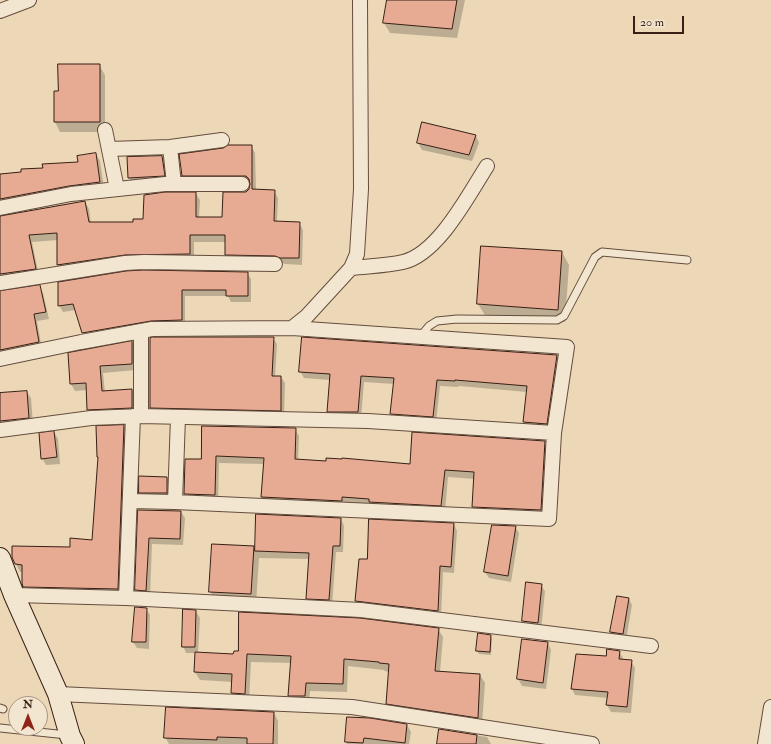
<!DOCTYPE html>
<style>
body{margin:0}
#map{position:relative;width:771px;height:744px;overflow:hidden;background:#ecd8b7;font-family:"IM FELL Double Pica",serif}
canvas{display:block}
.north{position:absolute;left:8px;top:696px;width:40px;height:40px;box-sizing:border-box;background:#f3e6d0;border:1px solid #a89685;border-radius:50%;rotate:0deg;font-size:11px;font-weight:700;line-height:16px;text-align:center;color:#371f15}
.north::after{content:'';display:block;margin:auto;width:14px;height:18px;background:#8f2418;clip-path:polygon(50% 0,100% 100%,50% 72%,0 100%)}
.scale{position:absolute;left:633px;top:16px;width:51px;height:18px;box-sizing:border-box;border:2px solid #371f15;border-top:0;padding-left:5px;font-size:12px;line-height:14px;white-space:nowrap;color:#371f15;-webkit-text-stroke:3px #f3e6d0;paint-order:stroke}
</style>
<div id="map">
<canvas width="771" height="744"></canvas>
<div class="north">N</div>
<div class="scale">20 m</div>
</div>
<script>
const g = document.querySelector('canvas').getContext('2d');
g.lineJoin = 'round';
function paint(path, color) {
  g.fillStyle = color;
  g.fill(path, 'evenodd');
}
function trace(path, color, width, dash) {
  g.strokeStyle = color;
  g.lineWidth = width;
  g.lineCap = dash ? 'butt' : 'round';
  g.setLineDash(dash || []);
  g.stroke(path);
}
paint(new Path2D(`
 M388,0H465L457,38L390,33L384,23Z
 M99,65L105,75V132H60L55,122L59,92Z
 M423,123L476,136L479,143L472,161L422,150L418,143Z
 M251,146L255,153L256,190L274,191L278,198L277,222L299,223L303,230L302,265L285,264L280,262L230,261L226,254V242H194V261L62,272L58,265V240L32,242L39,276L0,283V217L85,202L89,209L91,223H134L144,220L196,194L200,200L199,218H223L250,189L251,183L247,182H187L183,175Z
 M96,154L100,161L104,189L0,208V178L79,163Z
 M162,157L166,163L168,182L133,184L129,178Z
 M482,247L562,252L569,265L565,322L486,317L478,304Z
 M247,273L251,279V302H231L228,296H185V326L87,339L83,333L76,310L63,312L59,305Z
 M39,286L43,293L49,319L37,321L42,349L0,359V292Z
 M273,338L277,344L275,377H281L285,383L284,417L154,414L150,407Z
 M132,342L136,349V370L103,373L105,392L132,390L136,397V414L92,416L88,410L87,390L75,391L71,384L70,354Z
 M557,356L560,362L550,430L528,429L524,422L527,392L459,386L458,387L440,386L436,423L395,420L391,414L394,384L364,382L361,418H332L328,411L330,380L304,378L300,371Z
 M27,392L31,398L33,424L0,429V396Z
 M124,426L128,434L122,596L29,594L24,586L23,572H20L16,564L93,541L99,460L98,457L97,427Z
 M295,429L299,436L298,460L411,465L544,442L548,449L544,517L477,514L473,507L475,479L448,477L445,512L266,504L262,497L264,464L219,463L218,502L189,500L185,494L202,460Z
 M54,432L58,439L60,464L46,465L42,458Z
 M167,478L171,484L170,500L143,499L140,492Z
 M139,511L181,512L185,518L183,545L152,544L150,597L140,596L136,590Z
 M341,519L344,526L343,552H336L332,606L310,605L307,598L309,559L259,558L256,604L216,601L210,591L254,547L256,551Z
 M454,524L457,531L454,573L443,572L441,617L360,607L356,601L368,561Z
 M515,527L519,533L511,582L489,578L485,572Z
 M526,583L541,585L545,591L541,630L526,628L523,621Z
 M629,599L632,605L626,640L615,639L611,632Z
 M146,609L150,615L149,649L137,648L133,642Z
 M196,611L200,618L198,653L234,655L438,629L443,637L440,672L480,675L485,683L482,725L391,711L387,703L389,672L385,671L384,670L348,666L347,692L310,691L309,704L294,703L289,695L292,663L251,662L249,701H236L232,693L233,682L200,680L195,672L196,653H186L183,646Z
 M491,636L492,639L491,655L479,654L477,651Z
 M548,643L551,650L546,689L522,686L518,679Z
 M619,652L623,658V660L631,661L635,668L631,713L611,712L607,705L608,698L575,695L572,689L607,657Z
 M274,713L278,721V744H169L165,737Z
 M407,725L411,732L409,744H347L346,741Z
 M440,730L487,737L491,744H438Z`), '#0003');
const building = new Path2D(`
 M387,0H457L452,29L383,23Z
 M58,64H100V122H54V91H58Z
 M422,122L476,135L469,155L417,143Z
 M228,145H252V189L275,190L274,221L300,222L299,258H280L275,256L225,255V235H190V254L125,255L57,265V233L29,235L36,269L0,274V216L85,201L89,222H133V219H143L144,195L165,192H196V217H222L223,192H246L249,189L250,184L249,179L246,176H182L179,154L223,148Z
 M96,153L100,182L69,186L0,199V174L21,172V169L43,168L42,164L78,162L77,156Z
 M162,156L165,176L128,178L127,157Z
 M481,246L562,251L558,310L477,304Z
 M144,270L248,272V296H226V290H182V320L151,321L82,333L73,304L58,306V282L126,271Z
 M40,285L46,312L34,314L39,342L0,350V291Z
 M153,337H274L272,376H281V411L150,408V338Z
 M302,337L557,355L547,424L523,422L527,386L455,380V381L437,380L433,417L390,414L394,378L361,376L358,412H327L330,374L299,372Z
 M132,341V364L100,366L102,391L132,389V408L87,410L86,383L70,384L68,353Z
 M27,391L29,418L0,421V393Z
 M124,425L118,589L23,587L22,583V565L15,564L12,557V546L70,547V538L92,540L98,457H97L96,426Z
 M202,426L296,428L295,459L326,461V458L342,459V458L410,464L412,432L545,441L541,510L472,507L474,472L445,470L441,506L369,502V499L342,497V501L261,497L264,458L216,456L215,495L184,494L185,459H201Z
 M54,431L57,457L41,459L39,433Z
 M139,476L167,477V493H139Z
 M138,510L181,511L180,539L149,538L146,591L135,590Z
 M256,514L341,518L340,546H333L329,600L306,599L309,553L255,551Z
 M369,519L454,523L451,567L440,566L438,611L355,601L359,559H367Z
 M492,525L516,526L508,576L484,572Z
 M212,544L254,546L251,594L209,592Z
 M526,582L542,584L538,623L522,621Z
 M617,596L629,598L623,634L610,632Z
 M135,607L147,608L146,642H132Z
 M183,609L196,610L195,647H182Z
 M239,612L360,618L439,628L435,671L480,674L478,718L386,704L389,664L379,663V662L344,659L343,684L306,683L305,696H288L291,656L247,654L245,694L231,693L232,674L194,672L195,652L233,654L234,651H238Z
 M478,633L491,635L490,652L476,651Z
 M522,639L548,642L543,683L517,679Z
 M607,649L620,651L619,659L632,660L627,707L606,705L608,692L571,689L576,654L606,656Z
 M166,707L274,712L273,744H247V738L217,737V740L164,738Z
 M347,717L370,718L407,724L405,743L364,738L363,743L345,742Z
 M439,729L477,735L476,744H437Z`);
paint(building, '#e7ab93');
trace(building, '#371f15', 1);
const lane = new Path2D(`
 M420,337L429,326L437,321L457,319L557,320L564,316L595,257L602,252L687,260
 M0,708L3,709
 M0,728L67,735`);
const street = new Path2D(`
 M0,11L29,0
 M105,130L117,189
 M170,147L174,184
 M109,149L170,147L222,140
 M0,208L71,194L165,184H242
 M351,268C368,266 386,266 403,262C438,254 468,196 487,166
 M0,283L125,263L144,262L275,264
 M292,328L307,316L351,268L357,254L361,189L360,0
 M141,331V416
 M0,359L81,342L152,329L292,328L567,347L554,433L368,421L141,416L91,418L0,430
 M178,417L175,502L549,519L554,433
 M131,501L175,502
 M14,595L126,598L361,610L651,646
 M126,598L133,416
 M58,694L352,707L592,744
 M765,744L771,707`);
const secondary = new Path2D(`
 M0,558L14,595L58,694L70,736L74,744`);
trace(lane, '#644d3e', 9);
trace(street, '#644d3e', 16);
trace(secondary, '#371f15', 22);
trace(lane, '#f3e6d0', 7);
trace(street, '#f3e6d0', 14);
trace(secondary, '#f3e6d0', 20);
</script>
